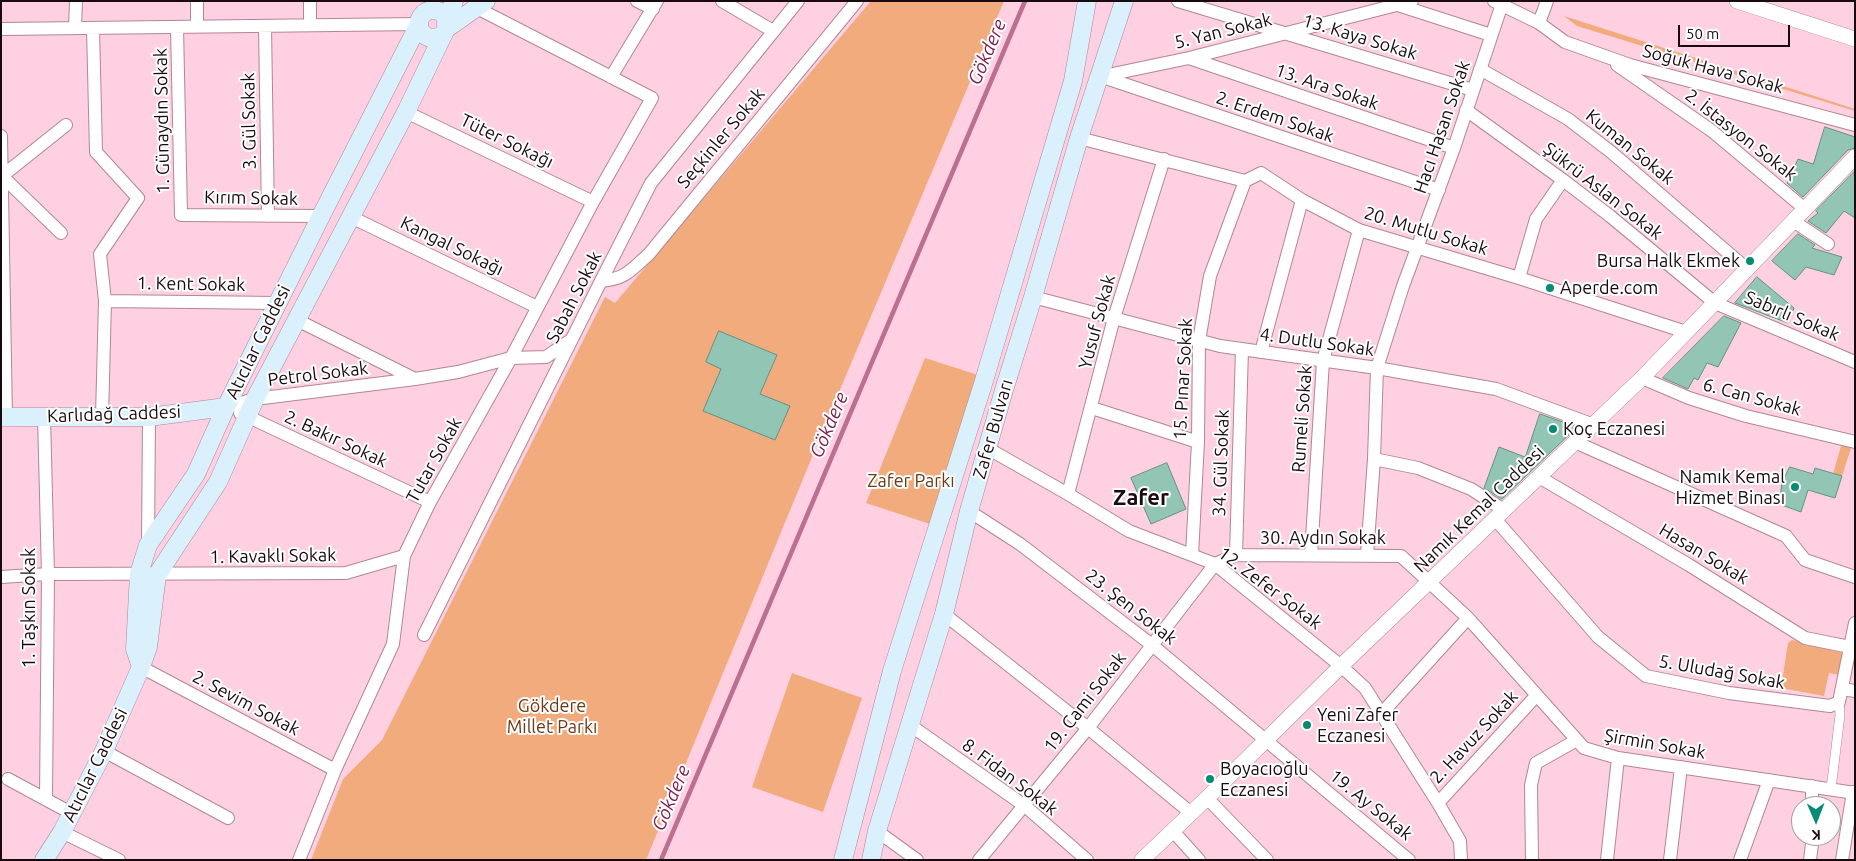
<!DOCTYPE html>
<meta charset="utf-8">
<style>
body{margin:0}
#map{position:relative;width:1856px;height:861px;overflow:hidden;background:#fed0e1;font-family:Ubuntu,sans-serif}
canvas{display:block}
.frame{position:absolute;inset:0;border:2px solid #190a10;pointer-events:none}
.north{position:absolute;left:1791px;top:796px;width:50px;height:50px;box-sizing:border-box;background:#fff;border:1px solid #a39d9f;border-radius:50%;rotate:179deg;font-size:14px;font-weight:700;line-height:20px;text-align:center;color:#190a10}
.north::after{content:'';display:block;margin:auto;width:18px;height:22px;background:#058c73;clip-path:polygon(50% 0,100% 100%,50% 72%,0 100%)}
.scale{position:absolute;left:1678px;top:25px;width:112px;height:22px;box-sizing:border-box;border:2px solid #190a10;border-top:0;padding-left:6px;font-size:15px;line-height:18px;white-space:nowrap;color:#190a10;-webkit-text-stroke:4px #fff;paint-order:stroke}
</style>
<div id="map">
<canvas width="1856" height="861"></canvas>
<div class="frame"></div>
<div class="north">K</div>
<div class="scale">50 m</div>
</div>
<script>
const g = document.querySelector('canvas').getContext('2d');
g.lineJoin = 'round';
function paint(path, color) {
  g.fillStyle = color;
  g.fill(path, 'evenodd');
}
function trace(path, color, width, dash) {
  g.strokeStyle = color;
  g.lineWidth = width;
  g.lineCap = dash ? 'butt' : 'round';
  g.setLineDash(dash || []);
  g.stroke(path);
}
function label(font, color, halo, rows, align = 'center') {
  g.font = font + ' Ubuntu,sans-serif';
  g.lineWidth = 4;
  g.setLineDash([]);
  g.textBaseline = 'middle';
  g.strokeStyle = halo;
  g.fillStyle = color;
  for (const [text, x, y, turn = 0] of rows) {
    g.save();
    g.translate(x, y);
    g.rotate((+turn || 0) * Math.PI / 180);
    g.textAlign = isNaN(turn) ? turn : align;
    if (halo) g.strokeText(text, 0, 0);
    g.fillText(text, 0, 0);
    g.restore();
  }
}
paint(new Path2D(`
 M871,1H1004L831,411L646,860H311L343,779L382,740L605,297L615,303Z
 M1564,16L1855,109V111L1577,26Z
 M925,358L978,375L933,525L866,503Z
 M1843,439L1853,442L1842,476L1833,474Z
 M1792,640L1843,653L1839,675L1829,673L1824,696L1781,688L1788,643Z
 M792,673L862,698L823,812L752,787Z`), '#f2ab7d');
trace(new Path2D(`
 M661,860L1025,1`), '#bc6f8f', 4.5);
const building = new Path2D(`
 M1825,127L1855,137V148L1848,150L1803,197L1787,183L1798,159L1813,164Z
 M1855,171V218L1844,211L1826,233L1808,221L1818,213L1816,211Z
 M1798,234L1815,245L1812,248L1842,257L1834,275L1806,267L1795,280L1772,261Z
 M1757,277L1794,308L1788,323L1735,303Z
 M1724,316L1741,323L1718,367L1707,363L1698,380L1694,378L1688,389L1663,378Z
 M719,331L777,355L760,394L790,406L775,440L703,411L721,369L706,362Z
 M1540,414L1577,427L1502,499L1484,488L1499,447L1525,457Z
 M1167,463L1186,509L1151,524L1131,478Z
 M1790,467L1813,474L1815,468L1842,476L1835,498L1808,490L1801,512L1779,504L1782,483Z`);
paint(building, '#93c5b5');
trace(building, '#619283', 1);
const pedestrian = new Path2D(`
 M1831,789L1840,715L1839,702`);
const minor = new Path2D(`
 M310,1V25
 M637,1L653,9
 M722,1L773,31
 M1178,1L1473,90
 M1494,1L1539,23L1565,42L1630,65L1855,125
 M1398,5L1491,35
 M1539,23L1547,1
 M197,26V1
 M265,26L268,216
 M177,27L181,215L321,216
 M75,28L76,1
 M93,28L96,152L138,198L100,254L105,301L102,417
 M1,29L419,24
 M1189,58L1454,148
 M1617,65L1712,131L1805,209
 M1480,69L1568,119L1611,152L1747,269
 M1100,76L1439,190
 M1103,76L1189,58L1412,1
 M611,77L657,1
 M1466,110L1563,180L1610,216L1715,303L1855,362
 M406,112L593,202
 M1,136L6,417
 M1079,138L1245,181L1261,173L1302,200L1359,230L1519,278L1686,332
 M2,176L61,233
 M2,176L66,125
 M351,217L537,307
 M1793,221L1828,244
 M1519,278L1536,219L1563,180
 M601,281C626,279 631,270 649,254L857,1
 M1033,297L1220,346L1377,368L1496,389L1594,425
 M105,301L278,303
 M297,320L415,379
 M1261,352L1302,200
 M1642,378L1689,398L1746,416L1855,442
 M226,407L255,399L415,379L458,372L511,358L546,357L571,340
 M1092,408L1198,442
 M240,413L430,502
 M44,416L48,574L46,799
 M1575,442L1786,536L1805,560L1855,577
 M987,448L1068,494L1129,531L1215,564L1341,666L1365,688L1438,803L1460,841L1461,860
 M1374,459L1418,468L1471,489L1504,510
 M1539,477L1689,565L1805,638L1855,648
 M1068,494L1114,318L1164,159
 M969,511L1020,544L1152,645L1409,860
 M1495,519L1598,637L1646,676L1729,693L1830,706L1839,702L1855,623
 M148,545L149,417
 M1192,555L1198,442L1199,341L1210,276L1245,181
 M1236,555L1401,556L1468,618L1584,748L1618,758L1855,793
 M1311,555L1323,361L1359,230
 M1367,555L1374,459L1377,368L1403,286L1454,148L1502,4
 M1,577L48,574L346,573L404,556
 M944,614L1088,728L1191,813
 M424,635L601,281L651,183L798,1
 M141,667L335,770
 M1842,689L1855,691
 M1382,713L1468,618
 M910,725L1025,806L1087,860
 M104,751L228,818
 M8,779L71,813
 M1812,786V806
 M1207,798L1267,860
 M1438,803L1536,696
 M877,831L917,860
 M1173,831L1199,860
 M62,832L119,860
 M299,860L335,770L393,644L404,556L430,502L511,358L593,202L652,98L477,8
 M979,860L1088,728L1215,564L1236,555L1242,349
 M1532,860L1531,785L1536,763L1577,740
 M1607,860L1618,758
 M1670,860L1681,767
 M1740,860L1769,780
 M1810,860L1813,836
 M1842,860L1853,792`);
const tertiary = new Path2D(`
 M1737,1L1855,39
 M1142,860L1207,798L1341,666L1642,378L1855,157`);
const secondary = new Path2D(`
 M419 24a14 14 0 1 1 28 0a14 14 0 1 1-28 0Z
 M446,24L454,1
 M446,29L486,1
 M1,417H149L226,407
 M141,667L135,649L139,574L148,545L196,474L226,407L321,216L419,24
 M44,860L62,832L104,751L141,667L148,647L157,575L218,482L255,399L406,112L444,33
 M843,860L892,671L983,384L1073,81L1087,1
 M871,860L877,831L944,614L969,511L1004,390L1033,297L1079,138L1124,1`);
trace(pedestrian, '#b18696', 10);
trace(minor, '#b18696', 14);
trace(tertiary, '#b18696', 16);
trace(secondary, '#b18696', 19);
trace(pedestrian, '#fff', 9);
trace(minor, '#fff', 12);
trace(tertiary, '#fff', 15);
trace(secondary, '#daf0fc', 18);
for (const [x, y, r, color] of [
 [1750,261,5,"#058c73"],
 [1550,288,5,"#058c73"],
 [1553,429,5,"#058c73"],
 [1795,487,5,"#058c73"],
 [1307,725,5,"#058c73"],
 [1210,779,5,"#058c73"]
]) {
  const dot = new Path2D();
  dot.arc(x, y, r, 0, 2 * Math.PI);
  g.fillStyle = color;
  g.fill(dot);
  trace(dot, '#fff', 2);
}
label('18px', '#190a10', '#fff', [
 ["5. Yan Sokak",1223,31,-14],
 ["13. Kaya Sokak",1360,37,17],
 ["Soğuk Hava Sokak",1713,69,15],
 ["13. Ara Sokak",1327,87,19],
 ["2. Erdem Sokak",1275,117,19],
 ["1. Günaydın Sokak",162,121,-91],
 ["3. Gül Sokak",249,121,-91],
 ["Hacı Hasan Sokak",1442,127,-71],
 ["2. İstasyon Sokak",1741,135,38],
 ["Seçkinler Sokak",721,138,-50],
 ["Tüter Sokağı",507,141,26],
 ["Kuman Sokak",1630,147,39],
 ["Şükrü Aslan Sokak",1603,191,38],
 ["Kırım Sokak",251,198,1],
 ["20. Mutlu Sokak",1426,231,17],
 ["Kangal Sokağı",452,246,26],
 ["1. Kent Sokak",191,284,1],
 ["Sabah Sokak",574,297,-63],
 ["Sabırlı Sokak",1792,316,23],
 ["Yusuf Sokak",1097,322,-75],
 ["Atıcılar Caddesi",258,342,-64],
 ["4. Dutlu Sokak",1317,342,8],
 ["Petrol Sokak",318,374,-7],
 ["15. Pınar Sokak",1183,379,-87],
 ["6. Can Sokak",1752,397,15],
 ["Karlıdağ Caddesi",114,414,-2],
 ["Rumeli Sokak",1302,419,-86],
 ["Zafer Bulvarı",993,429,-74],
 ["2. Bakır Sokak",336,439,25],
 ["Tutar Sokak",434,460,-61],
 ["34. Gül Sokak",1221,463,-88],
 ["Namık Kemal Caddesi",1479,509,-44],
 ["30. Aydın Sokak",1323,538],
 ["Hasan Sokak",1704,554,31],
 ["1. Kavaklı Sokak",273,556,-1],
 ["12. Zefer Sokak",1270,588,37],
 ["23. Şen Sokak",1131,607,38],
 ["1. Taşkın Sokak",29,608,-90],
 ["5. Uludağ Sokak",1722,672,10],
 ["19. Cami Sokak",1085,702,-52],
 ["2. Sevim Sokak",246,703,28],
 ["2. Havuz Sokak",1474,737,-47],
 ["Şirmin Sokak",1655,744,10],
 ["Atıcılar Caddesi",95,765,-64],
 ["8. Fidan Sokak",1010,777,37],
 ["19. Ay Sokak",1371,805,39]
]);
label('18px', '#190a10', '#fff', [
 ["Bursa Halk Ekmek",1740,261,"right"],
 ["Aperde.com",1560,288],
 ["Koç Eczanesi",1563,429],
 ["Namık Kemal",1785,477,"right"],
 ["Hizmet Binası",1785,498,"right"],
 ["Yeni Zafer",1317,715],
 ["Eczanesi",1317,736],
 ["Boyacıoğlu",1220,769],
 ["Eczanesi",1220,790]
], 'left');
label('18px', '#693b18', '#fff', [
 ["Zafer Parkı",911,481],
 ["Gökdere",552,706],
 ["Millet Parkı",552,727]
]);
label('italic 19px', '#7c1e4e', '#fff', [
 ["Gökdere",987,52,-67],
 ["Gökdere",829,425,-67],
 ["Gökdere",671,798,-67]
]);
label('bold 22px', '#190a10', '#fff', [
 ["Zafer",1141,498]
]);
</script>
